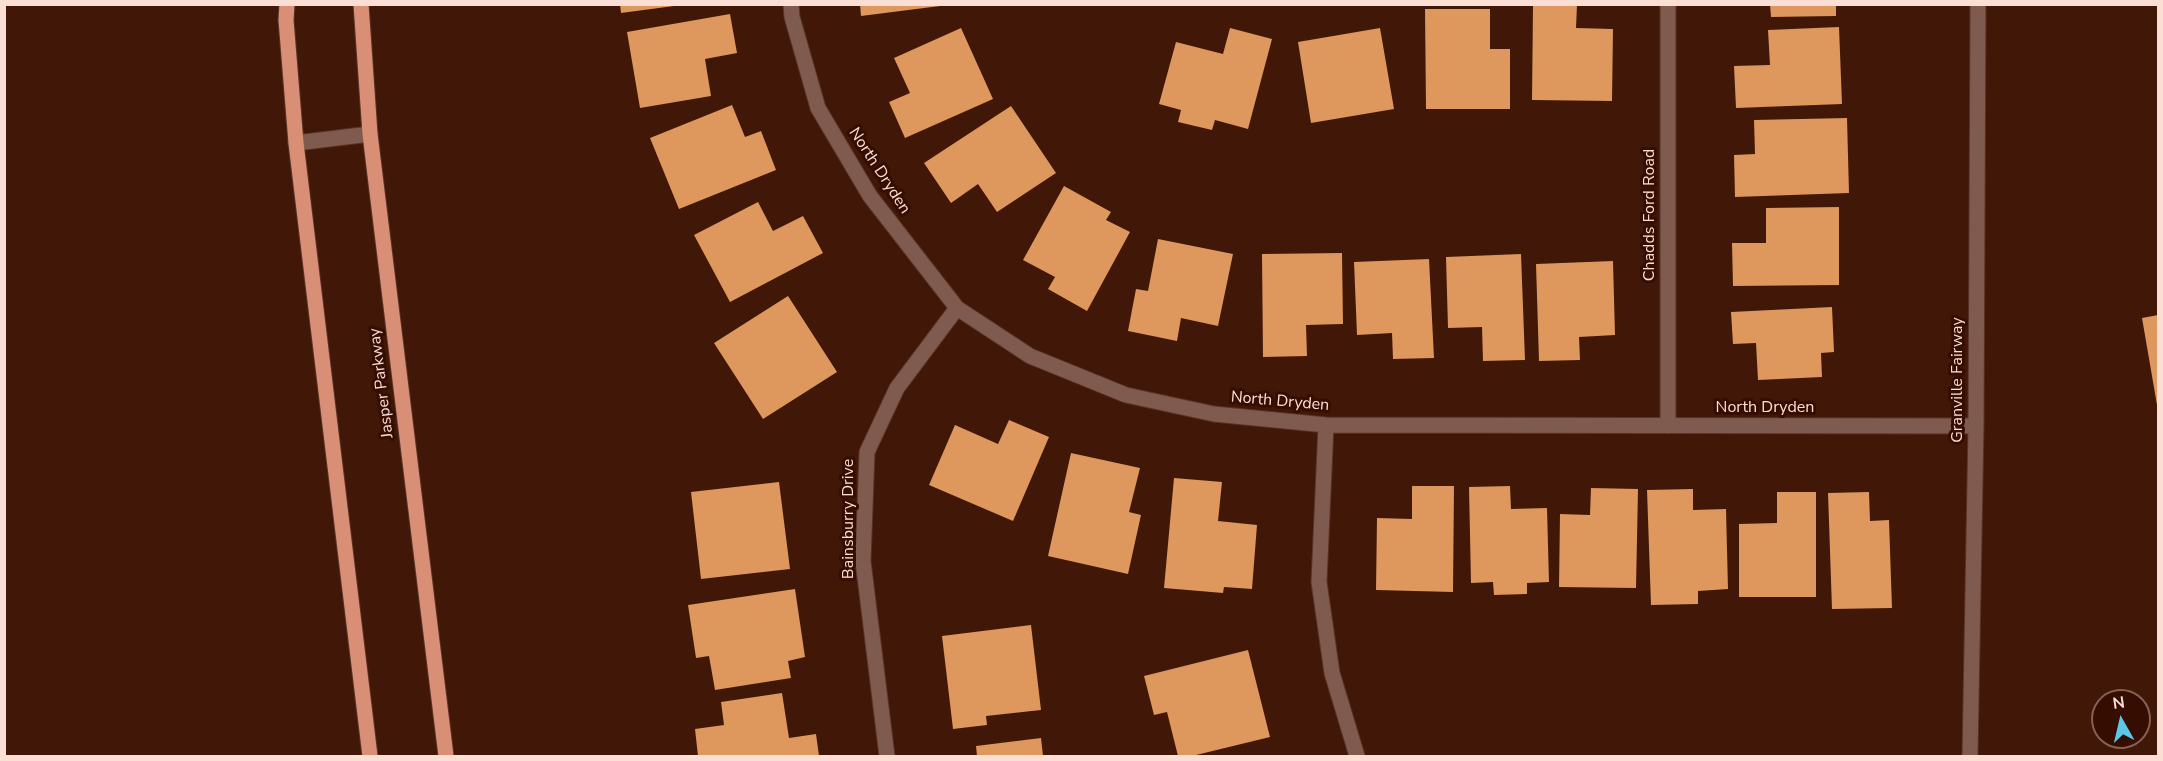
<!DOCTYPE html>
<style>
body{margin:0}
#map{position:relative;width:2163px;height:761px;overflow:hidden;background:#411708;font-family:"Nunito Sans",sans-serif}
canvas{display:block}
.frame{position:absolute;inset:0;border:6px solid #fbded4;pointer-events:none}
.north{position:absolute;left:2091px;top:689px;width:60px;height:60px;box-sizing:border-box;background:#360d01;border:2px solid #856155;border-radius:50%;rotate:352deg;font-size:16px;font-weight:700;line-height:24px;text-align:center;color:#fbded4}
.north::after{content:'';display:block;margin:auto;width:21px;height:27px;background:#5bc8e7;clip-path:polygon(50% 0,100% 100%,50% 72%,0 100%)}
</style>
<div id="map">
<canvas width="2163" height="761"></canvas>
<div class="frame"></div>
<div class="north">N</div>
</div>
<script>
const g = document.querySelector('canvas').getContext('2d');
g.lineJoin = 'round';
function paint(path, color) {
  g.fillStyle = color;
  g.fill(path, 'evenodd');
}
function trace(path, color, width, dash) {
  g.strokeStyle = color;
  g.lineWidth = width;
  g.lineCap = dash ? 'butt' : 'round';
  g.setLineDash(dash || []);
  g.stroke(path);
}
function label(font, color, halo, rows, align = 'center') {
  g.font = font + ' "Nunito Sans",sans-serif';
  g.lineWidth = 6;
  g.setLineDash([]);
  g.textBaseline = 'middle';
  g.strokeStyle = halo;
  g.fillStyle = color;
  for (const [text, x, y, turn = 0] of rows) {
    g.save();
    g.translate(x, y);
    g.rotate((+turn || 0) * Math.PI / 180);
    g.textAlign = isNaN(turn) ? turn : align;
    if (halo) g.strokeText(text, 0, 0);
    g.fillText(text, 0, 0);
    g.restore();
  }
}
paint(new Path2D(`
 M620,4H674V6L621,13Z
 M860,4H940V6L861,16Z
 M1770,4H1836V16L1771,17Z
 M1533,5H1577L1576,28L1613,29L1612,101L1532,100Z
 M1425,9H1490V49H1510V109H1426Z
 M730,14L737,53L705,59L711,96L640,108L627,32Z
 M1839,27L1842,104L1736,108L1734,66L1770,65L1768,30Z
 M961,28L993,99L905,138L889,102L910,93L894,58Z
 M1230,28L1272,39L1248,129L1215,120L1212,130L1178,122L1181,110L1159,104L1176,42L1223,54Z
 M1380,28L1394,109L1311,123L1298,42Z
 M732,105L745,137L761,131L776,170L679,209L650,138Z
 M1011,106L1056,173L997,212L978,184L951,203L924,163Z
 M1847,118L1849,193L1735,197L1734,155L1755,154L1754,120Z
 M1064,186L1111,212L1106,220L1130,232L1087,311L1048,289L1055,277L1023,260Z
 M758,202L773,231L803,216L823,253L730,302L694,235Z
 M1839,207V285L1733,286L1732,243H1766V208Z
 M1158,239L1233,254L1218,326L1181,318L1177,341L1128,331L1136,289L1148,291Z
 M1342,253L1343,324L1306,325L1307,356L1263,357L1262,254Z
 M1521,254L1525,360L1483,361L1482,327L1448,328L1446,257Z
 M1429,259L1434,358L1393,359L1392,333L1357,335L1354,262Z
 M1613,261L1615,335L1579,337L1580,360L1539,361L1536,264Z
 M788,296L837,372L763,419L714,343Z
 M1832,307L1834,352L1821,353L1822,377L1758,380L1756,343L1733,344L1731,312Z
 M2158,315V405H2157L2142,318Z
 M1009,420L1049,437L1013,521L929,485L955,425L998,444Z
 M1071,453L1140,468L1129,512L1141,515L1128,574L1048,556Z
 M1174,478L1222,482L1218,521L1257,525L1252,589L1224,587L1223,593L1164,588Z
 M779,482L790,569L701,579L691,492Z
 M1412,486H1454L1453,592L1376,590L1377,518L1412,519Z
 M1510,486L1511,509L1547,508L1549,582L1527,583V594L1494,595L1493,582L1471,583L1469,487Z
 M1591,488L1638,489L1636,588L1559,587L1560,514L1590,515Z
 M1693,489V510L1726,509L1728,589L1698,591V604L1651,605L1647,490Z
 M1777,492H1816V597H1739V524L1777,523Z
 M1869,492L1870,521L1889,520L1892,608L1832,609L1828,493Z
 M795,589L805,657L788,661L791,678L715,690L709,656L696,658L688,605Z
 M1031,625L1041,710L986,716L987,725L953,729L942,636Z
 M1248,650L1270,737L1192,756H1178L1167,712L1154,715L1144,676Z
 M782,693L789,738L816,734L819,756H698L695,729L724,725L721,702Z
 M1041,738L1043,756H977L976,746Z`), '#de975c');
const minor = new Path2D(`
 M791,4L792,17L818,108L870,196L957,308L1030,356L1126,395L1214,414L1326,425L1976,426
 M296,143L370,134
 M1326,425L1319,582L1332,673L1357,756
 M1668,426V4
 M887,756L863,561L867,452L897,388L957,308
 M1970,756L1976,426L1978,4`);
const major = new Path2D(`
 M287,4L286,20L296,143L370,756
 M361,4L370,134L446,756`);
trace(minor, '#5b3325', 17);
trace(major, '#5b3325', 17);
trace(minor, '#7f5b4f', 15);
trace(major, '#d98f76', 15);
label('16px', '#fbded4', '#360d01', [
 ["North Dryden",879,171,57],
 ["Chadds Ford Road",1650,215,-90],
 ["Granville Fairway",1958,380,-90],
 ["Jasper Parkway",382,383,-97],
 ["North Dryden",1280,402,5],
 ["North Dryden",1765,408],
 ["Bainsburry Drive",849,519,-90]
]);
</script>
